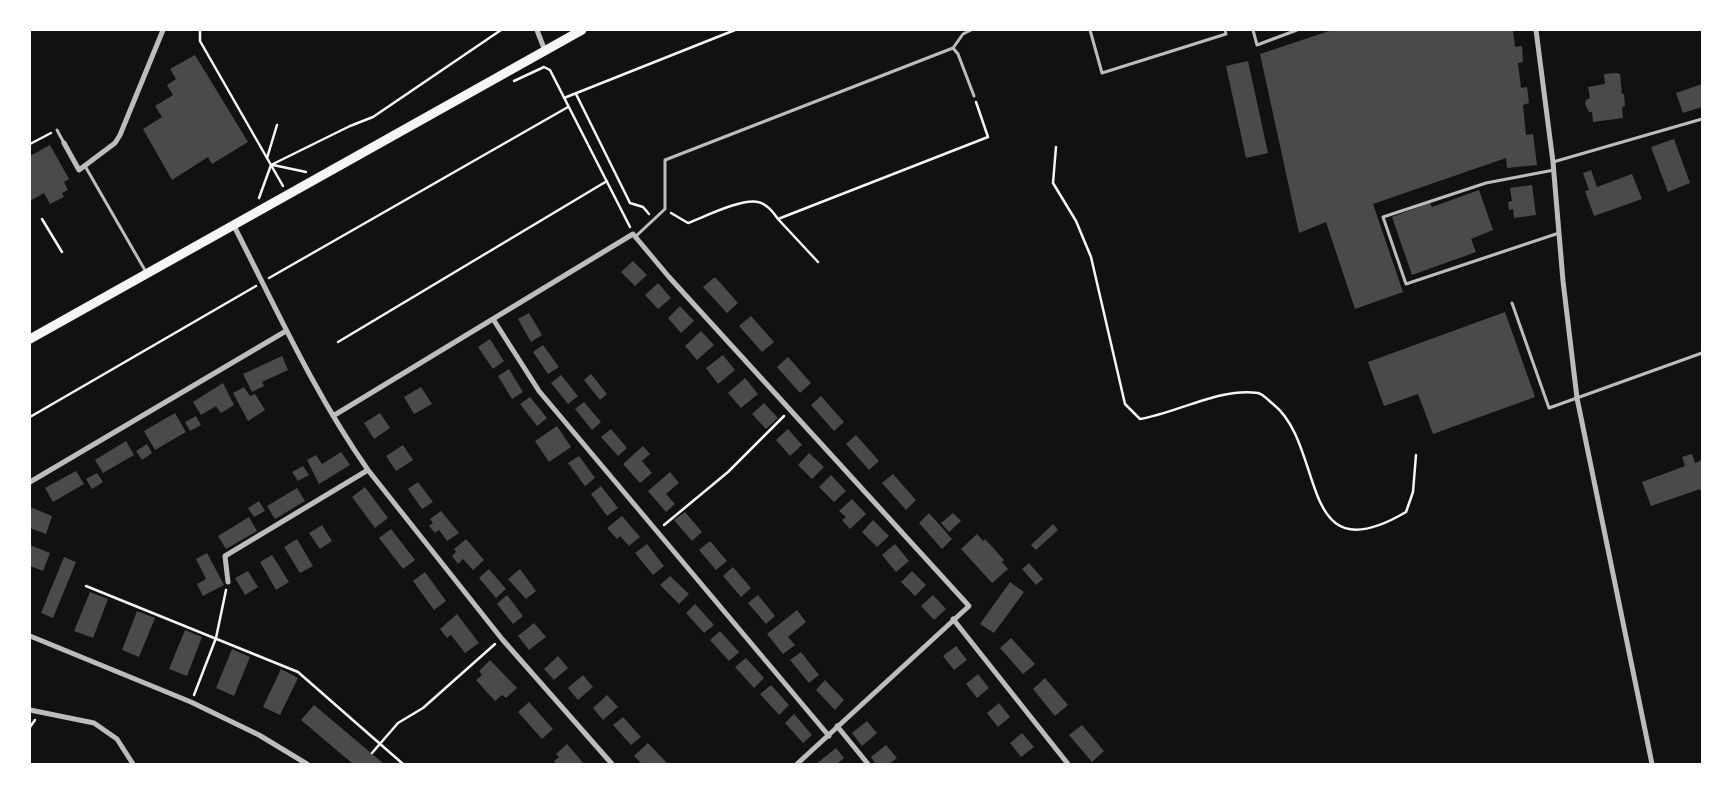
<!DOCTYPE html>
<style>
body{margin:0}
#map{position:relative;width:1732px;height:794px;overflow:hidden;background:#111;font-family:"Fira Sans",sans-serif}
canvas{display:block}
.frame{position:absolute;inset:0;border:31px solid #fff;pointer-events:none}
</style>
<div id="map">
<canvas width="1732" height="794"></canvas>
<div class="frame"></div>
</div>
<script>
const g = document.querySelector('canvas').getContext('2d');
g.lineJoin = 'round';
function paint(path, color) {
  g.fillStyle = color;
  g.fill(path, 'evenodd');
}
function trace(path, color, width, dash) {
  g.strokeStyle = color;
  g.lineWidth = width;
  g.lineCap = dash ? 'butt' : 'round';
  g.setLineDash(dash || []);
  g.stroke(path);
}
paint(new Path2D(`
 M1332,30H1513L1515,47L1522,46L1523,62L1518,63L1521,88L1527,87L1529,103L1523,105L1526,135L1533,134L1537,165L1507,168L1506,158L1373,204L1403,292L1355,309L1326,222L1299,233L1260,54Z
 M195,55L248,142L212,164L208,157L172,180L143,129L162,117L155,106L173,95L167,85L176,79L170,69Z
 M1248,61L1268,153L1246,158L1226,66Z
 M1617,73L1620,74L1622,94H1624L1625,106L1622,107L1623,118L1593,122L1592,112H1589L1585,104L1586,100L1590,98L1588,87L1605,84L1604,74Z
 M1702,84V107L1683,113L1676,93Z
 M1674,139L1690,183L1668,192L1651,147Z
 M50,145L69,179L64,182L68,190L62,193L64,197L50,204L44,193L30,201V156Z
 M1591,170L1597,187L1632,174L1642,199L1594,216L1585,191L1589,190L1583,173Z
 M1532,185L1536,215L1514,218L1513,209L1509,210L1508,202L1512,201L1510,188Z
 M1479,190L1493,230L1471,239L1476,252L1412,275L1392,217L1430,203L1432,207Z
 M633,261L647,275L635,286L621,272Z
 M715,277L738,303L727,313L703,287Z
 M658,283L671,298L658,309L645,295Z
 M680,306L694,321L681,333L668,318Z
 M1505,312L1535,397L1433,434L1418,394L1384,406L1368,362Z
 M529,313L542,335L531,342L518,319Z
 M751,316L774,342L762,352L739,326Z
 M701,331L714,345L697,360L685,346Z
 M490,339L504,361L493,369L478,347Z
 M543,345L559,367L548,374L533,352Z
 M723,355L735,370L718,384L706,368Z
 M282,356L288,370L262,382L264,386L252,392L243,374Z
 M788,357L811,383L800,393L777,367Z
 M509,369L523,392L512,399L498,376Z
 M591,374L607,394L600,400L584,380Z
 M561,375L578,396L568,404L551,383Z
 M745,378L758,394L741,408L728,393Z
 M223,383L234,405L221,413L216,406L201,415L193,402Z
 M244,387L250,396L255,394L265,410L248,421L233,393Z
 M421,387L432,404L414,414L404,397Z
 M821,396L844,422L834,431L811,405Z
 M530,397L547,418L537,426L520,404Z
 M584,402L601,422L592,430L575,409Z
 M764,403L778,418L766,429L752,414Z
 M175,413L186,432L155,450L144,431Z
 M380,413L390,428L374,439L364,423Z
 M196,416L201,425L190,431L185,422Z
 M557,426L571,447L549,462L535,441Z
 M611,429L627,448L618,456L601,437Z
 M788,429L802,445L790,456L776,440Z
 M856,435L879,461L869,470L846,444Z
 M126,441L134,455L103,473L95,460Z
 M147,444L152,453L142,460L136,451Z
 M403,445L413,460L396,471L386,456Z
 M643,446L650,454L642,461L652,473L640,483L623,464Z
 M341,452L350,465L319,484L307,460L316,455L322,464Z
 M809,453L824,467L812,479L798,465Z
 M1692,454L1695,463L1702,460V494L1700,489L1651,506L1642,482L1685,466L1682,457Z
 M579,456L595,478L585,486L568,463Z
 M303,466L309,475L298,481L292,472Z
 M76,471L84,484L53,502L45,488Z
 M670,472L679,483L666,494L675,504L666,512L648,491Z
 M97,473L103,482L92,489L86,479Z
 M893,474L916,500L906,510L882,483Z
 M831,475L846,491L834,502L819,487Z
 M418,482L433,502L422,509L408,489Z
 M601,486L618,508L607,516L591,494Z
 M365,487L388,518L375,528L352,497Z
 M297,488L305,501L275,519L267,506Z
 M852,499L866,514L850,529L842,520L846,517L839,511Z
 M259,501L265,511L254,517L248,508Z
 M30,507L52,516L46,534L30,528Z
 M441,511L459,533L447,541L439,530L435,533L429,526L433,523L430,519Z
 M685,512L702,532L692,541L674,520Z
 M929,513L952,539L942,549L919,523Z
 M953,513L961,521L949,532L941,523Z
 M622,516L640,537L629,546L620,536L617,539L607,528Z
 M249,517L257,531L226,549L218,536Z
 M873,520L889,536L877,547L862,532Z
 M1053,524L1058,530L1036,550L1031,545Z
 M322,525L332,541L320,549L309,533Z
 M391,529L415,560L403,569L379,538Z
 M977,534L983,541L985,539L1004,560L1002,562L1008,569L992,583L961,549Z
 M297,539L313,566L300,573L284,547Z
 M466,539L484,560L473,570L463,559L458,564L452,556L456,552L454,549Z
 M710,541L727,561L716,570L699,550Z
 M647,544L664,566L653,575L635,553Z
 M895,544L909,561L896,572L882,555Z
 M30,545L50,553L43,571L30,566Z
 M207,553L224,585L203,596L197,584L206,579L196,559Z
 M272,555L289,582L276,590L260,562Z
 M64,557L76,562L53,618L41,613Z
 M1029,563L1043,579L1036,585L1022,569Z
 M733,567L751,588L741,597L723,576Z
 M489,569L506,589L496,598L479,578Z
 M520,569L536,591L526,599L508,579Z
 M248,571L258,587L245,595L235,578Z
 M912,571L926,585L915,596L901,582Z
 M425,572L446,601L434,610L413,581Z
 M670,576L689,594L679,604L660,585Z
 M1010,582L1024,592L994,633L980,624Z
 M90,592L108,599L93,638L74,631Z
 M507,595L523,616L513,624L497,604Z
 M758,595L775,616L766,624L748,603Z
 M933,595L946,609L934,620L921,606Z
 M695,604L714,625L704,633L686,613Z
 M797,610L806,622L788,637L795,645L783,654L767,634Z
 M137,611L155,618L139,657L122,650Z
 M457,614L479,643L465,653L451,635L447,638L440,629Z
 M534,623L546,637L529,650L518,636Z
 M185,630L202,637L187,676L169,669Z
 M720,631L739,652L729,661L710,640Z
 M1011,638L1035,664L1023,674L1000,648Z
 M956,646L967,660L954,670L943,656Z
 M232,649L250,657L234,696L216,688Z
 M801,652L819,675L809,683L790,660Z
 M558,656L568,668L554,680L544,669Z
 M746,658L764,678L754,688L735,667Z
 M490,660L517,688L506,698L502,695L495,701L476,680L482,675L479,671Z
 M281,669L298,678L280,715L263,707Z
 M978,674L989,688L977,698L966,684Z
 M583,675L593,687L578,700L568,688Z
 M1045,678L1068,705L1055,716L1033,689Z
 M825,680L844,700L835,710L816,690Z
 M771,685L789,705L779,715L760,694Z
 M607,695L618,707L603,720L593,708Z
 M529,702L553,729L542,739L518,712Z
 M999,703L1010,717L998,727L987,713Z
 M314,705L384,764H353L301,720Z
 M794,714L812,735L803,743L785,723Z
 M623,717L641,737L631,745L613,725Z
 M867,721L877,733L862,746L852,733Z
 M1082,725L1104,751L1092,762L1069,735Z
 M1022,733L1034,747L1021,757L1010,743Z
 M648,743L667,763L666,764H642L634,756Z
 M567,744L584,764H556L554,761L559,757L556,754Z
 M886,745L897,758L889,764H876L871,757Z
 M836,748L844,758L837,764H816Z`), '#4a4a4a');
trace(new Path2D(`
 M200,30V41L283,186
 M514,81L544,67L550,70L630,227
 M576,94L630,203L643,207L649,214
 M564,98L735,30
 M30,144L51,133
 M1056,147L1053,183L1076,221L1091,257L1125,404L1140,419C1177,413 1221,387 1258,393C1263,394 1269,401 1273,404C1327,447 1296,577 1406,512L1413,492L1416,455
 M267,158L277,125
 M273,165L306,172
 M259,198L271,165L350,126L373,117L501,30
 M671,213L688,223C704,217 742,198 758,202C767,204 773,212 778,219L988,137L976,102
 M42,219L62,252
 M778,219L818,262
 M269,278L568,107
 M338,342L607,181
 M30,417L256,286
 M664,525L728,472L784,416
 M86,586L298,672L403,764
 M194,695L216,638L226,590
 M30,727L35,720
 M372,753L398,723L423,708L495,644`), '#f5f5f5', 2.5);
trace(new Path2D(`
 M1090,30L1102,73L1226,34L1225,30
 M1253,30L1257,45L1297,30
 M953,48L963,34L971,30
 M57,130L64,143
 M1553,162L1702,119
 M85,166L146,272
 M1554,170L1486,183L1383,217L1406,284L1559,233
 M635,237L665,209V160L953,48L958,54L974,96
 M1512,303L1549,408L1702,353`), '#bcbcbc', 3);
trace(new Path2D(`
 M537,30L545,51
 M1536,30L1553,162L1563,281L1577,398L1652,764
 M64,143L79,170L115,143L120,135L163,30
 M233,224C276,308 314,393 368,470L502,639L612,764
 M493,319L539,391L829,736
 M333,416L633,234L669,277L969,606L797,764
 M30,482L286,331
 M228,582L225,556L368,470
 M953,619L1068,764
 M30,636L191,702L259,735L307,764
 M30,710L94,723L117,739L133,764
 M837,726L868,764`), '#bcbcbc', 5);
trace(new Path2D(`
 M30,339L582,30`), '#f5f5f5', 9);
</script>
